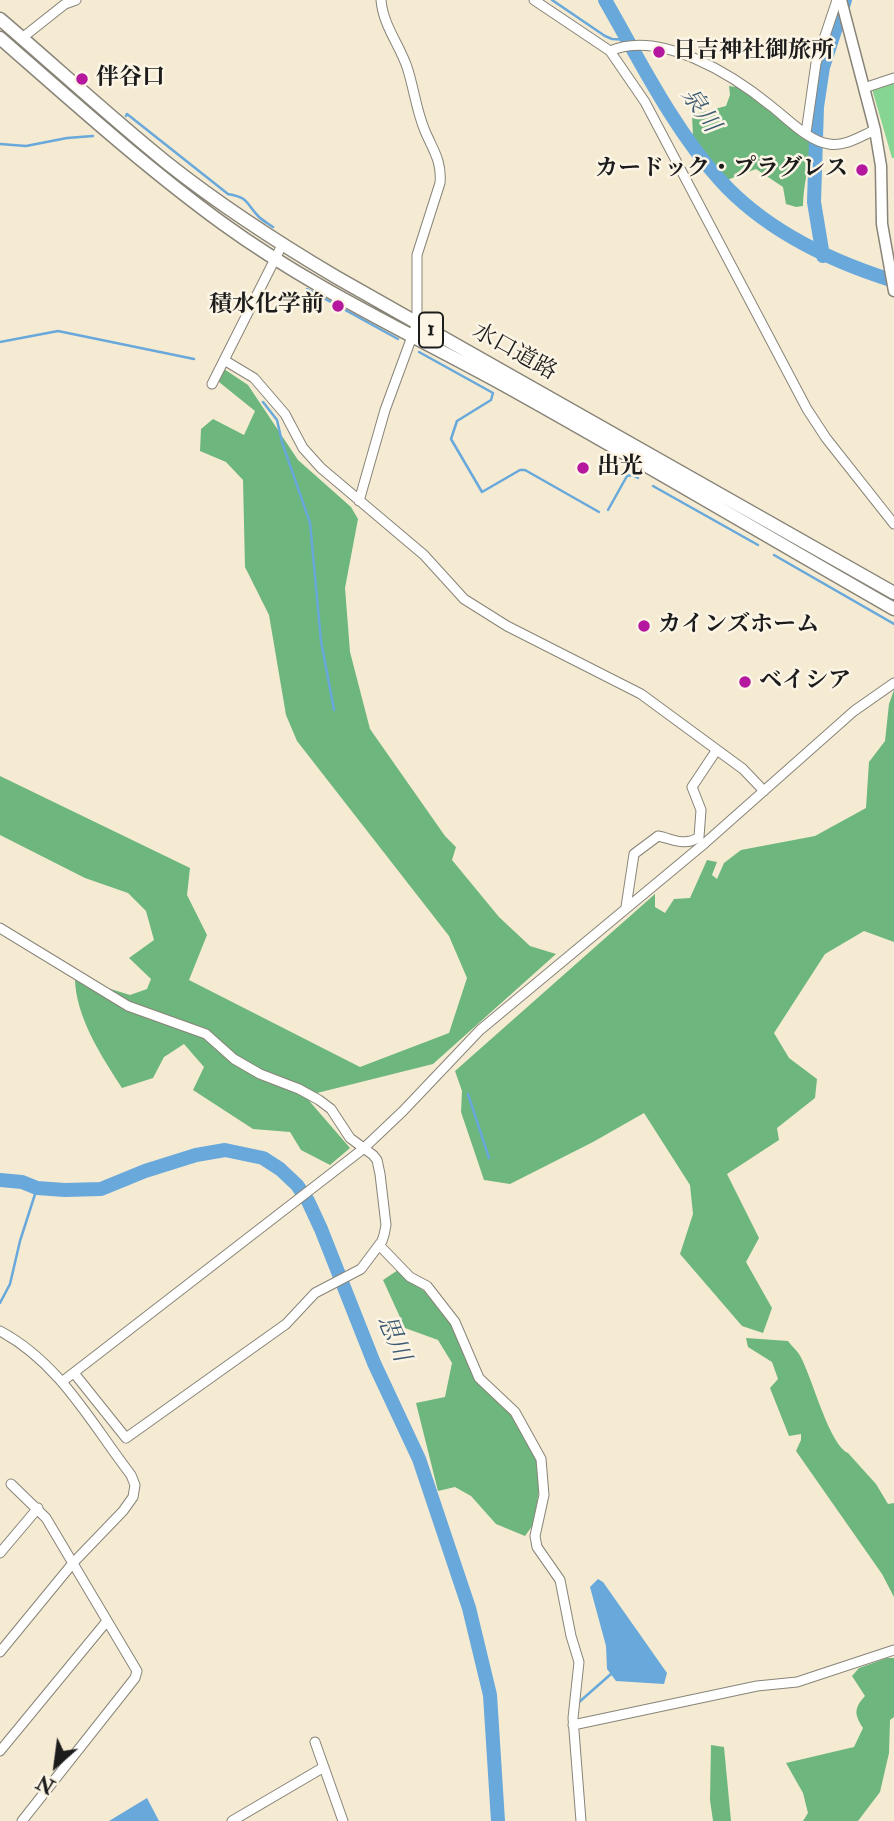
<!DOCTYPE html>
<meta charset="utf-8">
<style>
body{margin:0}
#map{position:relative;width:894px;height:1821px;overflow:hidden;background:#f5ebd3;font-family:"IM FELL Double Pica",serif}
canvas{display:block}
.north{position:absolute;left:21px;top:1730px;width:70px;height:70px;-webkit-text-stroke:5px #fcf5e5;paint-order:stroke;rotate:208deg;font-size:19px;font-weight:700;line-height:28px;text-align:center;color:#1c1c1c}
.north::after{content:'';display:block;margin:auto;width:24px;height:32px;background:#1c1c1c;clip-path:polygon(50% 0,100% 100%,50% 72%,0 100%)}
</style>
<div id="map">
<canvas width="894" height="1821"></canvas>
<div class="north">N</div>
</div>
<script>
const g = document.querySelector('canvas').getContext('2d');
g.lineJoin = 'round';
function paint(path, color) {
  g.fillStyle = color;
  g.fill(path, 'evenodd');
}
function trace(path, color, width, dash) {
  g.strokeStyle = color;
  g.lineWidth = width;
  g.lineCap = dash ? 'butt' : 'round';
  g.setLineDash(dash || []);
  g.stroke(path);
}
function label(font, color, halo, rows, align = 'center') {
  g.font = font + ' "IM FELL Double Pica","Noto Serif JP",serif';
  g.lineWidth = 5;
  g.setLineDash([]);
  g.textBaseline = 'middle';
  g.strokeStyle = halo;
  g.fillStyle = color;
  for (const [text, x, y, turn = 0] of rows) {
    g.save();
    g.translate(x, y);
    g.rotate((+turn || 0) * Math.PI / 180);
    g.textAlign = isNaN(turn) ? turn : align;
    if (halo) g.strokeText(text, 0, 0);
    g.fillText(text, 0, 0);
    g.restore();
  }
}
paint(new Path2D(`
 M894,81V158H892L872,89Z`), '#87d593');
paint(new Path2D(`
 M729,86L742,88L786,125L809,140C811,162 803,184 803,206L796,207L786,204L783,187L756,169L727,180L693,137L692,115L726,106L730,95Z
 M218,365L248,385L298,460L351,507L358,519L345,588L350,652L370,729L445,836L456,847L452,860L499,917L530,946L556,954L433,1064L305,1096L350,1148L330,1165L301,1150L290,1132L253,1129L193,1090L204,1067L184,1044L164,1057L153,1078L122,1088C102,1057 75,1016 75,978L130,995L147,989L151,979L129,958L154,940L146,911L128,893L85,878L0,835V776L190,868L187,895L207,935L189,980L360,1067L449,1033L467,978L449,936L297,741L286,715L269,615L245,567L243,480L226,462L200,451L201,429L213,419L244,435L255,411L219,382L212,372Z
 M894,690V942L864,931L825,954L774,1033L789,1058L817,1079L815,1098L777,1128L779,1140L727,1174L759,1238L746,1262L772,1308L763,1333L742,1326L680,1254L693,1214L690,1185L644,1113L593,1142L510,1184L484,1180L461,1112L462,1091L455,1071L655,894V907L665,913L674,899L690,898L707,860L717,862L712,875L717,879L724,863L741,850L815,836L866,808L869,762L885,741L889,704Z
 M398,1270L424,1291L454,1327L469,1364L514,1416L537,1455L540,1485L533,1525L525,1536L496,1524L471,1496L455,1487L438,1491L416,1403L445,1397L452,1363L438,1340L405,1328L383,1280Z
 M746,1338L788,1341C791,1345 796,1350 799,1354C812,1375 828,1443 848,1453L876,1484L888,1504L894,1503V1597L882,1574L796,1451L801,1440V1434L789,1436L770,1388L778,1379L772,1362L748,1347Z
 M887,1658H894V1717L890,1720L889,1753L880,1792L858,1821H803L808,1813L803,1793L786,1763L854,1747L863,1728C854,1714 854,1708 865,1696L852,1676L859,1668Z
 M711,1745L724,1747L731,1821H713L710,1800Z`), '#6db67d');
paint(new Path2D(`
 M598,1579L603,1582L667,1673L664,1684L616,1681L607,1669L606,1646L590,1587Z
 M147,1798L159,1821H109Z`), '#68a8db');
trace(new Path2D(`
 M552,0L605,36L612,39L629,40
 M126,116L127,114L228,194C250,198 245,203 259,217C263,221 269,224 273,227
 M0,144L26,146L67,138L93,136
 M307,289L398,339
 M0,342L58,331L194,359
 M419,352L493,393L491,400L457,421L451,439L482,492L520,470H525L599,512
 M263,402L277,420L282,442L310,523L321,641L334,710
 M653,486L758,545
 M608,510L627,476L632,475L638,478
 M774,555L894,624
 M468,1094L489,1158
 M0,1303L10,1284L20,1241L37,1188
 M578,1703L611,1674`), '#68a8db', 2.5);
trace(new Path2D(`
 M605,0C639,59 674,130 720,180C766,231 830,261 894,281
 M823,256L814,202L817,107L823,67L845,0
 M0,1180L22,1182L37,1188L65,1190L101,1189L145,1171L196,1155L225,1150L263,1158L280,1169L297,1185L308,1201L321,1229L374,1363L419,1459L469,1608L490,1695L498,1821`), '#68a8db', 14);
const minor = new Path2D(`
 M534,0L610,51L645,102L807,409L826,438L894,524
 M22,38L65,4L76,0
 M610,51C660,29 733,75 771,106C788,119 808,141 829,144C845,147 861,136 875,130
 M864,88L894,78
 M806,133L816,63L837,0
 M224,360L254,378L285,414L303,448L321,468L424,555L464,599L507,626L641,694L743,769L764,791
 M212,384L282,245
 M359,501L385,410L417,323V255L440,183C442,161 433,150 425,131C416,110 414,88 407,67C399,44 383,25 381,0
 M626,907L634,854L658,836C673,839 685,847 699,837L701,810L692,787L716,751
 M0,928L128,1006L206,1034L234,1059L260,1074L299,1089L319,1100L331,1109L350,1138L373,1155L377,1160L380,1174L386,1225L384,1235L382,1241L361,1269L315,1293L286,1324L126,1438L74,1373
 M379,1245L410,1277L427,1286L455,1322L479,1378L515,1412L541,1459L544,1495L535,1536L537,1547L560,1580L571,1636L579,1662L573,1718L581,1821
 M0,1331C60,1363 91,1423 131,1475L135,1485L133,1497L123,1511L73,1563L0,1652
 M63,1381L363,1149L403,1111L480,1030L705,843L854,711L894,683
 M11,1484L46,1518L137,1671L135,1678L22,1821
 M0,1553L38,1508
 M573,1725L757,1686L797,1682L894,1650
 M315,1742L343,1821
 M0,1751L107,1621
 M232,1821L324,1767`);
const major = new Path2D(`
 M841,0L875,130L881,166L882,224L894,291`);
const highway = new Path2D(`
 M0,19C56,67 110,117 167,163C220,205 277,242 336,277L894,593
 M0,38C72,101 144,166 222,223C307,285 403,330 495,380C629,454 761,533 894,609`);
trace(minor, '#888478', 11);
trace(major, '#888478', 13);
trace(highway, '#888478', 15);
trace(minor, '#fff', 9);
trace(major, '#fff', 10);
trace(highway, '#fff', 12);
for (const [x, y, r, color] of [
 [659,52,7,"#b5179e"],
 [82,79,7,"#b5179e"],
 [862,170,7,"#b5179e"],
 [338,306,7,"#b5179e"],
 [583,468,7,"#b5179e"],
 [644,626,7,"#b5179e"],
 [745,682,7,"#b5179e"]
]) {
  const dot = new Path2D();
  dot.arc(x, y, r, 0, 2 * Math.PI);
  g.fillStyle = color;
  g.fill(dot);
  trace(dot, '#fcf5e5', 2.5);
}
for (const [x, y, w] of [
 [431,330,24]
]) {
  const box = new Path2D();
  box.roundRect(x - w / 2, y - 17.5, w, 35, 5);
  g.fillStyle = '#fcf5e5';
  g.fill(box);
  trace(box, '#1c1c1c', 2);
}
label('bold 21px', '#1c1c1c', null, [
 ["1",431,330]
]);
label('bold 23px', '#1c1c1c', '#fcf5e5', [
 ["日吉神社御旅所",673,52],
 ["伴谷口",96,79],
 ["カードック・プラグレス",848,170,"right"],
 ["積水化学前",324,306,"right"],
 ["出光",597,468],
 ["カインズホーム",658,626],
 ["ベイシア",759,682]
], 'left');
label('23px', '#1c1c1c', '#fcf5e5', [
 ["水口道路",514,353,29]
]);
label('italic 24px', '#3e5b72', '#fcf5e5', [
 ["泉川",699,111,55],
 ["思川",392,1339,67]
]);
</script>
